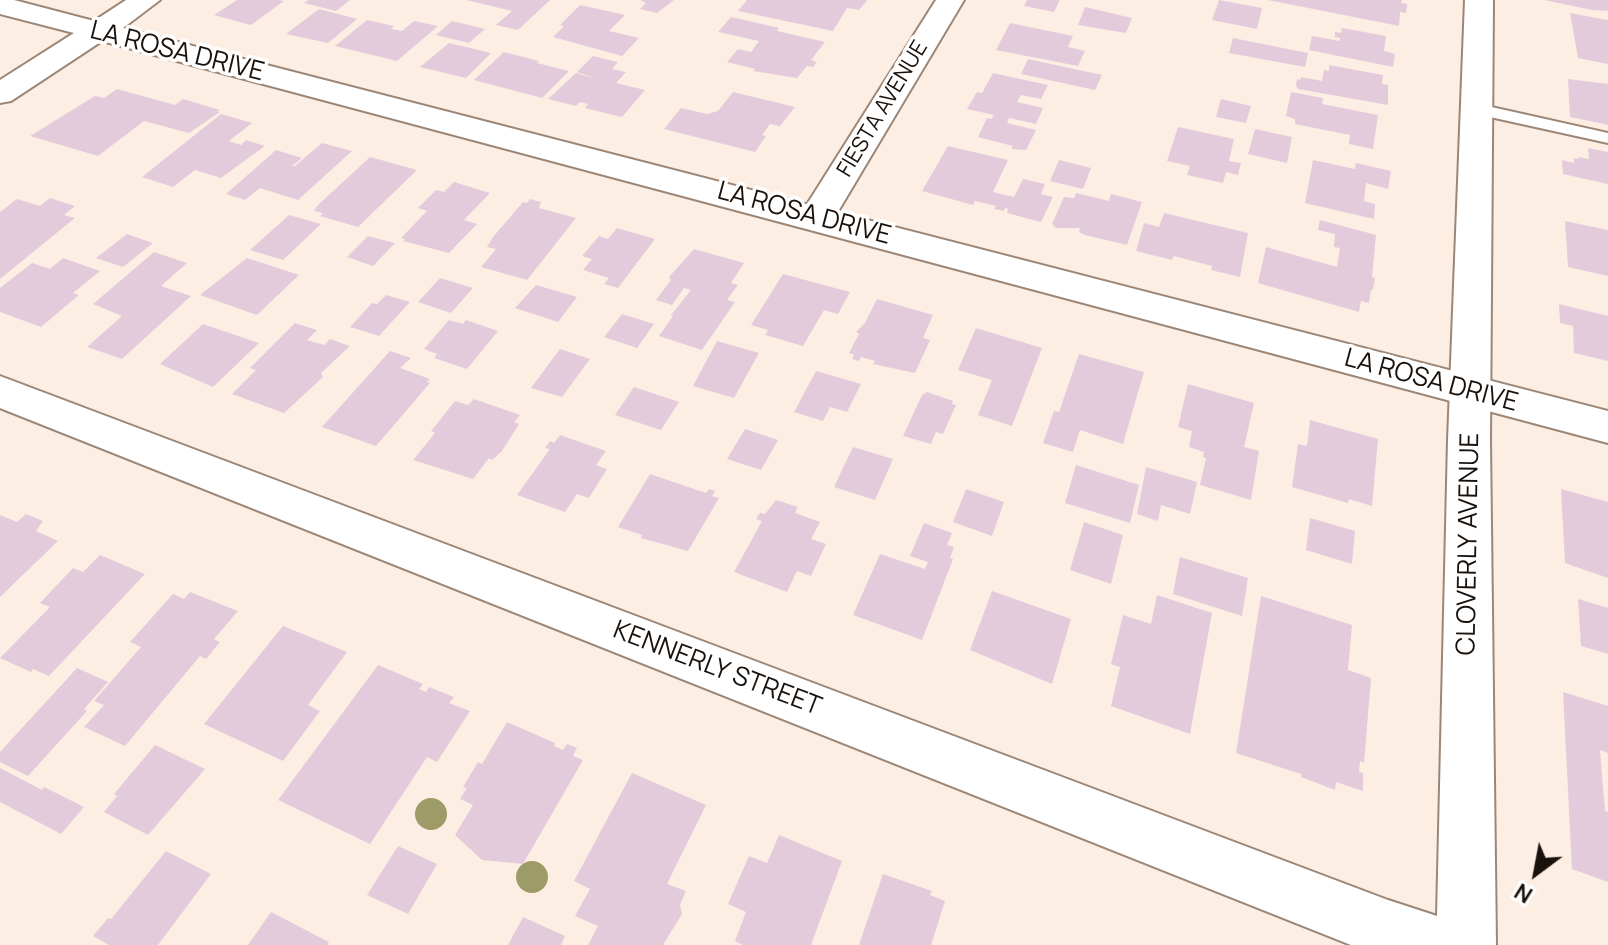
<!DOCTYPE html>
<style>
body{margin:0}
#map{position:relative;width:1608px;height:945px;overflow:hidden;background:#fdeee4;font-family:Manrope,sans-serif}
canvas{display:block}
.north{position:absolute;left:1496px;top:833px;width:80px;height:80px;-webkit-text-stroke:6px #fff;paint-order:stroke;rotate:212deg;font-size:22px;font-weight:700;line-height:32px;text-align:center;color:#19110b}
.north::after{content:'';display:block;margin:auto;width:28px;height:36px;background:#19110b;clip-path:polygon(50% 0,100% 100%,50% 72%,0 100%)}
</style>
<div id="map">
<canvas width="1608" height="945"></canvas>
<div class="north">N</div>
</div>
<script>
const g = document.querySelector('canvas').getContext('2d');
g.lineJoin = 'round';
function paint(path, color) {
  g.fillStyle = color;
  g.fill(path, 'evenodd');
}
function trace(path, color, width, dash) {
  g.strokeStyle = color;
  g.lineWidth = width;
  g.lineCap = dash ? 'butt' : 'round';
  g.setLineDash(dash || []);
  g.stroke(path);
}
function label(font, color, halo, rows, align = 'center') {
  g.font = font + ' Manrope,sans-serif';
  g.lineWidth = 7;
  g.setLineDash([]);
  g.textBaseline = 'middle';
  g.strokeStyle = halo;
  g.fillStyle = color;
  for (const [text, x, y, turn = 0] of rows) {
    g.save();
    g.translate(x, y);
    g.rotate((+turn || 0) * Math.PI / 180);
    g.textAlign = isNaN(turn) ? turn : align;
    if (halo) g.strokeText(text, 0, 0);
    g.fillText(text, 0, 0);
    g.restore();
  }
}
paint(new Path2D(`
 M237,0H278L284,1L251,25L214,15Z
 M308,0H350L336,11L304,3Z
 M466,0H550L518,30L496,25L512,11Z
 M640,0H674L657,13L640,9L646,3Z
 M747,0H866L867,1L859,10L847,8L833,31L738,11Z
 M1027,0H1060L1054,12L1024,6Z
 M1219,0L1262,8L1257,29L1212,20Z
 M1268,0H1402L1401,3L1407,4L1406,13L1400,12L1399,26Z
 M1544,0H1608V11L1592,10Z
 M580,5L625,15L609,31L639,38L622,56L553,37L564,26L560,25Z
 M1085,7L1132,18L1126,33L1078,25Z
 M319,9L357,19L328,43L286,34Z
 M1570,13L1608,20V64L1578,58Z
 M731,17L779,28L777,31L825,42L811,60L817,62L813,67L807,66L797,78L753,71L755,69L727,62L738,49L751,52L759,41L718,32Z
 M367,20L394,26L391,29L402,31L414,21L438,26L397,61L335,46Z
 M452,21L485,29L469,43L436,35Z
 M1010,23L1073,36L1068,47L1085,51L1078,66L996,50Z
 M1342,28L1386,36L1384,51L1395,54L1393,67L1309,50L1312,36L1340,41V38L1335,37V32L1341,33Z
 M1233,38L1308,53L1305,67L1229,53Z
 M449,43L491,53L466,78L420,67Z
 M504,52L539,61L537,63L569,71L542,98L474,80Z
 M593,56L618,62L612,69L626,72L616,83L645,90L622,117L585,108L588,104L580,102L576,106L548,99L576,73L597,79L577,72Z
 M1028,59L1102,75L1095,90L1021,74Z
 M1329,65L1383,75L1382,84L1388,85V105L1298,89L1296,85L1297,79L1300,80L1301,77L1322,81L1324,70L1329,71Z
 M993,73L1048,85L1041,99L1021,95L1017,102L1043,108L1036,124L1009,118L1007,123L1036,130L1026,150L1011,149L1013,146L978,137L987,118L991,119L994,115L967,109L977,92L982,93Z
 M1568,79L1608,84V125L1570,117Z
 M117,89L175,105L183,99L220,110L217,112H220L189,133L144,121L98,156L30,136L95,96L104,98Z
 M733,92L795,107L780,126L770,124L762,135L766,136L755,152L664,129L681,108L707,114L718,111Z
 M1291,92L1323,98L1322,104L1378,115L1373,149L1349,144L1350,135L1295,124V119L1286,116Z
 M1221,99L1251,106L1246,123L1216,117Z
 M221,114L252,123L229,141L241,145L246,140L265,146L221,178L195,170L173,187L142,177Z
 M1178,127L1234,139L1229,161L1241,163L1238,175L1226,172L1223,183L1187,175L1190,166L1167,161Z
 M1255,129L1292,137L1287,163L1248,154Z
 M322,143L352,151L298,200L260,188L245,200L226,194L276,150L302,158L292,166H295Z
 M948,146L1008,160L993,192L1014,197L1023,179L1045,184L1041,194L1053,197L1041,222L1007,213L1008,209L1005,208L1004,211L994,209L996,206L975,201L973,205L922,191Z
 M1588,148L1608,152V184L1563,174L1562,160L1574,163V158L1579,159V157L1589,159Z
 M370,157L417,170L358,227L320,216L323,213L314,211L318,205Z
 M1059,160L1091,168L1083,189L1050,181Z
 M1313,160L1355,169L1356,163L1391,171L1388,189L1366,183L1364,201L1375,204L1374,219L1305,203Z
 M454,182L490,193L464,220L477,224L449,253L403,241L405,239L401,238L427,211L418,208L436,190L444,192Z
 M1076,193L1109,201L1111,194L1142,202L1127,245L1085,235L1079,232L1080,228H1056L1052,224L1064,197L1074,198Z
 M50,198L75,206L64,215L75,218L0,279V212L17,199L40,206Z
 M530,199L541,202L539,208L576,218L527,280L481,267L496,249L487,247L493,237L523,202L527,203Z
 M1164,213L1248,233L1240,277L1211,270L1212,266L1174,256L1172,260L1136,251L1144,223L1159,227Z
 M289,215L321,224L283,260L250,250Z
 M1320,220L1376,235L1372,277L1375,278L1373,290H1371L1369,303L1361,301L1359,312L1258,283L1266,247L1337,267L1340,248L1334,247L1335,234L1318,230Z
 M1565,221L1608,230V276L1568,267Z
 M617,228L655,239L618,288L604,284L609,278L583,270L592,259L582,256L599,236L608,239Z
 M127,234L153,243L123,267L96,258Z
 M368,236L395,243L373,266L347,257Z
 M694,249L744,263L731,283L738,285L727,300L735,302L702,350L659,336L673,316L671,315L691,290L684,288L672,305L656,300L671,280L669,277Z
 M154,252L187,263L161,286L191,296L122,359L87,347L122,316L93,304Z
 M63,258L100,271L73,293L79,295L41,327L0,312V288L32,263L50,269Z
 M247,258L299,275L257,315L200,295Z
 M783,274L850,292L838,314L824,310L803,346L765,335L768,330L751,325Z
 M440,278L473,288L451,313L418,302Z
 M536,285L577,297L558,322L515,308Z
 M386,295L410,302L379,336L350,327L372,303L377,304Z
 M877,299L933,315L923,338L930,340L915,373L873,364L875,361L861,357L859,361L852,359L854,355L849,353L859,334L856,332L865,323Z
 M1559,304L1608,316V361L1574,353L1573,326L1560,323Z
 M622,314L654,324L637,348L604,337Z
 M449,320L463,324L466,320L498,331L467,369L434,358L437,354L424,349Z
 M295,323L317,330L307,340L324,345L330,339L350,346L321,373L323,377L284,413L232,394L256,370L250,368Z
 M203,324L259,343L213,387L160,364Z
 M976,328L1042,348L1012,426L978,415L992,380L958,370Z
 M717,341L759,353L734,398L693,386Z
 M560,349L590,359L562,397L531,388Z
 M390,351L411,358L400,368L430,379L427,382L430,383L376,446L322,427Z
 M1079,354L1144,372L1123,444L1080,430L1073,452L1043,443L1054,411L1059,412Z
 M816,371L861,384L847,412L830,407L823,421L794,412Z
 M1188,384L1254,403L1244,447L1259,451L1251,500L1200,485L1206,458L1203,457L1204,452L1189,447L1192,431L1178,427Z
 M634,387L679,402L661,430L615,415Z
 M927,392L953,401L952,404L956,405L943,434L936,432L931,444L903,436L922,395Z
 M474,399L520,415L514,422L519,424L502,451L492,460L489,458L473,479L413,460L435,433L431,431L455,401L468,405Z
 M1310,420L1378,439L1372,506L1349,499L1348,503L1292,487L1298,444L1307,446Z
 M745,429L778,440L761,470L727,459Z
 M560,435L606,451L596,465L607,469L589,498L577,494L565,512L517,495L550,449L545,448L550,441L554,443Z
 M853,447L893,459L875,500L834,487Z
 M1076,465L1139,485L1130,523L1065,503Z
 M1146,467L1197,482L1190,514L1161,505L1158,521L1137,514Z
 M650,474L706,493L709,489L715,491L712,496L719,498L688,551L641,538L642,535L618,527Z
 M966,489L1004,502L992,536L953,522Z
 M1561,489L1608,502V578L1565,563Z
 M776,500L798,507L795,513L820,522L811,539L826,544L811,576L797,571L787,592L734,572L762,521L756,519L760,513L765,514Z
 M26,514L43,521L36,531L58,541L0,597V515L17,522Z
 M1310,518L1355,531L1352,564L1306,550Z
 M1084,522L1123,535L1111,584L1070,570Z
 M924,523L952,533L947,545L954,547L950,558L953,559L922,640L853,615L880,554L925,569L928,562L910,556Z
 M100,555L145,574L49,676L33,669L31,672L0,658L50,607L40,603L73,568L83,572Z
 M1180,557L1248,578L1242,616L1173,594Z
 M992,591L1071,619L1052,684L970,650Z
 M190,592L238,611L214,639L220,642L206,659L200,656L125,746L84,727L104,705L94,701L141,647L130,642L173,594L184,599Z
 M1157,595L1212,613L1190,734L1111,706L1120,667L1111,664L1123,615L1151,624Z
 M1261,596L1352,625L1348,670L1371,678L1364,763L1360,761L1359,772L1363,773V791L1336,782L1335,790L1301,777V774L1236,753Z
 M1578,599L1608,608V654L1581,646Z
 M283,626L347,652L308,705L320,711L283,761L204,724Z
 M378,665L423,684L419,689L426,692L429,687L454,697L449,703L470,711L437,762L427,757L370,844L278,800Z
 M77,668L108,682L84,709L87,711L28,776L0,762V752Z
 M1563,692L1608,706V753L1600,750L1605,811L1608,812V882L1572,869Z
 M507,722L555,743L554,746L563,750L567,744L577,748L573,756L583,760L523,864L482,860L455,835L473,805L460,799L467,788L463,787L478,762L482,764Z
 M155,745L205,769L148,835L104,812L117,796L114,794Z
 M0,768L42,790L44,787L84,807L61,834L0,802Z
 M632,773L706,805L667,884L686,891L680,905L682,914L663,945H588L598,926L575,916L590,889L574,881Z
 M779,835L842,861L811,945H743L735,941L746,912L728,904L749,856L767,863Z
 M398,846L437,864L408,914L367,895Z
 M166,851L211,874L158,945H109L93,936L108,918L111,919Z
 M883,874L932,891L930,895L945,901L931,945H859Z
 M271,912L329,942L327,945H248Z
 M523,917L565,936L561,945H508Z`), '#e3cbdb');
const lane = new Path2D(`
 M1478,104L1608,133V143L1472,113L1469,109Z`);
const street = new Path2D(`
 M936,0H964L830,225L817,228L804,225L799,217Z
 M1465,0H1493L1490,440L1496,945H1351L0,408V376L1388,900L1437,916L1448,440Z`);
const secondary = new Path2D(`
 M0,0H14L94,21L126,0H160L123,28L1608,411V443L102,41L11,101L0,103V80L74,33L0,14Z`);
trace(lane, '#9c8777', 4);
trace(street, '#9c8777', 4);
trace(secondary, '#9c8777', 4);
paint(lane, '#fff');
paint(street, '#fff');
paint(secondary, '#fff');
g.fillStyle = '#9d9b67';
for (const [x, y] of [
 [431,814],
 [532,877]
]) {
  g.beginPath();
  g.arc(x, y, 16, 0, 2 * Math.PI);
  g.fill();
}
label('22px', '#19110b', '#fff', [
 ["FIESTA AVENUE",883,109,-59]
]);
label('26px', '#19110b', '#fff', [
 ["LA ROSA DRIVE",177,52,14],
 ["LA ROSA DRIVE",804,214,15],
 ["LA ROSA DRIVE",1431,381,15],
 ["CLOVERLY AVENUE",1469,544,-89],
 ["KENNERLY STREET",717,669,21]
]);
</script>
